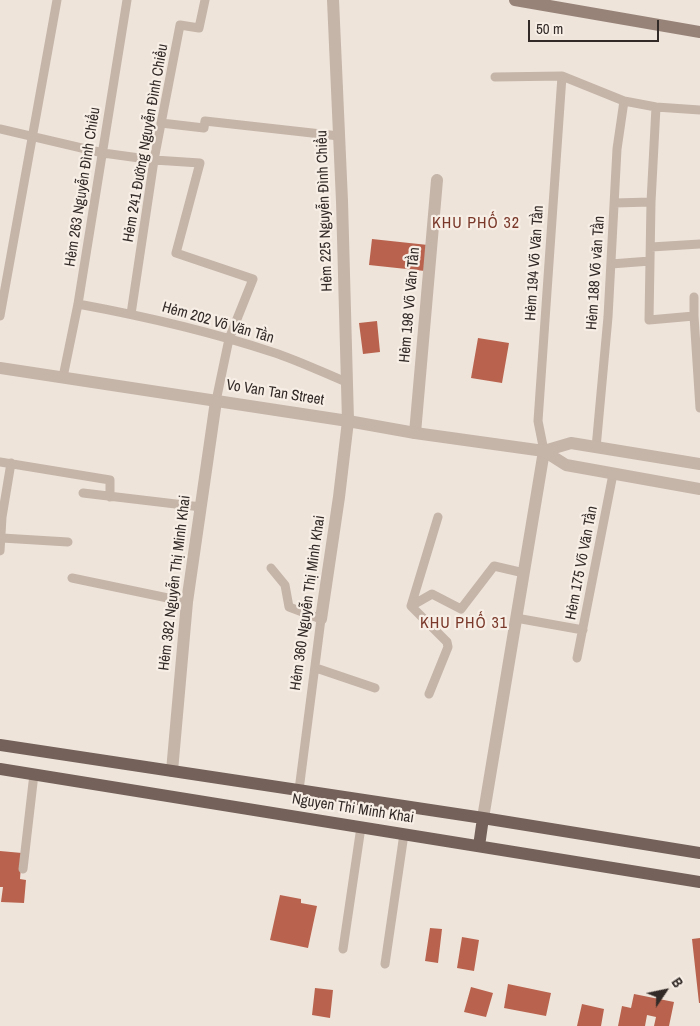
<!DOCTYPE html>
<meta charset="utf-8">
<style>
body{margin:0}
#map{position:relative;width:700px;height:1026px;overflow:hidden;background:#eee4da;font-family:"Archivo Narrow",sans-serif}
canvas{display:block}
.north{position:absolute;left:640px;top:966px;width:50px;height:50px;-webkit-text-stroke:4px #f7eee6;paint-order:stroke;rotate:56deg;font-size:14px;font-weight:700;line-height:20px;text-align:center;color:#322a27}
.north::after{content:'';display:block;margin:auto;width:18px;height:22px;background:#322a27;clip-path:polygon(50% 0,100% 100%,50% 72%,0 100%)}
.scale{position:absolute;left:528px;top:20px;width:131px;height:22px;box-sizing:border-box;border:2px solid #322a27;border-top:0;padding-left:6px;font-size:15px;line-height:18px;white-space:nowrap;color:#322a27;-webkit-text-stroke:4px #f7eee6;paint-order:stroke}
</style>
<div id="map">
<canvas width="700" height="1026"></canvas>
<div class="north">B</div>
<div class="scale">50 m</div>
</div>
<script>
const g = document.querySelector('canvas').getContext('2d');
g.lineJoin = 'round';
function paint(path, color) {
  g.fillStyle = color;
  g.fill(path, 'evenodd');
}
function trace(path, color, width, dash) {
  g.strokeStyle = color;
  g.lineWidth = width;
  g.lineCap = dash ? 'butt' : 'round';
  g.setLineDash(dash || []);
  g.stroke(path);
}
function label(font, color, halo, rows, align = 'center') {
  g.font = font + ' "Archivo Narrow",sans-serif';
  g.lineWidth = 4.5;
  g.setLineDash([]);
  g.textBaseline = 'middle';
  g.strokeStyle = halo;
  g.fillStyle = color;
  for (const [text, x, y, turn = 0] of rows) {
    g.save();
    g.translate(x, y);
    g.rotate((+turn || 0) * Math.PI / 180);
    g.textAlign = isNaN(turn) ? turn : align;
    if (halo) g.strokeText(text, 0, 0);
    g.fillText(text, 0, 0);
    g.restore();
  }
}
paint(new Path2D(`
 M372,239L428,245L425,271L369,265Z
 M377,321L380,352L363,354L359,323Z
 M478,338L509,343L502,383L471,378Z
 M0,851L22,853L20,879L26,880L24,903L1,902L3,887H0Z
 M280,895L301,899V903L317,906L308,948L270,940Z
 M430,928L442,929L438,963L425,961Z
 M462,937L479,940L474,971L457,968Z
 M700,938V1003H699L692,939Z
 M508,984L551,993L546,1016L504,1008Z
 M471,987L493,993L486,1017L464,1012Z
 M315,988L333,990L330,1018L312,1015Z
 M634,994L674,1002L669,1026H654L656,1017L647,1015L645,1026H618L622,1006L631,1008Z
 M582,1004L604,1009L601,1026H577Z`), '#b9634e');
trace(new Path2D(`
 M495,77L562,76L624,101L656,107L700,110
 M656,107L651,202L649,320L694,316L700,408
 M161,123L204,128L205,121L339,136
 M0,129L103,153L154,160L200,163L176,253L253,279L229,339L216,401
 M614,203L651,202
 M651,247L700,244
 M611,264L650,261
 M694,297V316
 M78,304C143,316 209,331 272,352C297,360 322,372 346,382
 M131,314L154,160L180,25L199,28L205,0
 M0,316L57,0
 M63,377L78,304L127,0
 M596,448L608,317L617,149L624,101
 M544,451L538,421L562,76
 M0,462L110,480V497
 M83,493L201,507
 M2,538L68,542
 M0,551L2,517L11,463
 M271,568L285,585L289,607L321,619L299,790
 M72,578L187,602
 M411,606L432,594L461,609L494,566L524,573
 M411,606L447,642L448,647L429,694
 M411,606L438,517
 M516,618L583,630
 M577,658L613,474
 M316,668L375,688
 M23,869L34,774
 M343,949L361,827
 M385,964L404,834`), '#c5b4a8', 9);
trace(new Path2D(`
 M415,433L437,180
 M321,619L339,497L348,421L342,201L333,0
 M172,771L187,602L216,401
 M483,818L544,451`), '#c5b4a8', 12);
trace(new Path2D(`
 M0,368L348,421L415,433L544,451L571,443L700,464
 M544,451L566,465L700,489`), '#c5b4a8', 12);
trace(new Path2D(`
 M515,0L700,32`), '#988379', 12);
trace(new Path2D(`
 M0,745L483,818L700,853
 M0,769L700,882
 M479,846L483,818`), '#73615a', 12);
label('15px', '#322a27', '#f7eee6', [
 ["Hẻm 241 Đường Nguyễn Đình Chiểu",146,143,-80],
 ["Hẻm 263 Nguyễn Ðình Chiểu",83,187,-81],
 ["Hẻm 225 Nguyễn Ðình Chiểu",325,211,-92],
 ["Hẻm 194 Võ Văn Tần",535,263,-86],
 ["Hẻm 188 Võ văn Tần",596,273,-86],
 ["Hẻm 198 Võ Văn Tần",410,305,-85],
 ["Hẻm 202 Võ Văn Tần",218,323,16],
 ["Vo Van Tan Street",275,393,9],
 ["Hẻm 175 Võ Văn Tần",582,563,-79],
 ["Hẻm 382 Nguyễn Thị Minh Khai",175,583,-83],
 ["Hẻm 360 Nguyễn Thị Minh Khai",308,603,-82],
 ["Nguyen Thi Minh Khai",353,809,9]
]);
g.letterSpacing = '1px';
label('16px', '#793829', '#f7eee6', [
 ["KHU PHỐ 32",476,224],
 ["KHU PHỐ 31",464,624]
]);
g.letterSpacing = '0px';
</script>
